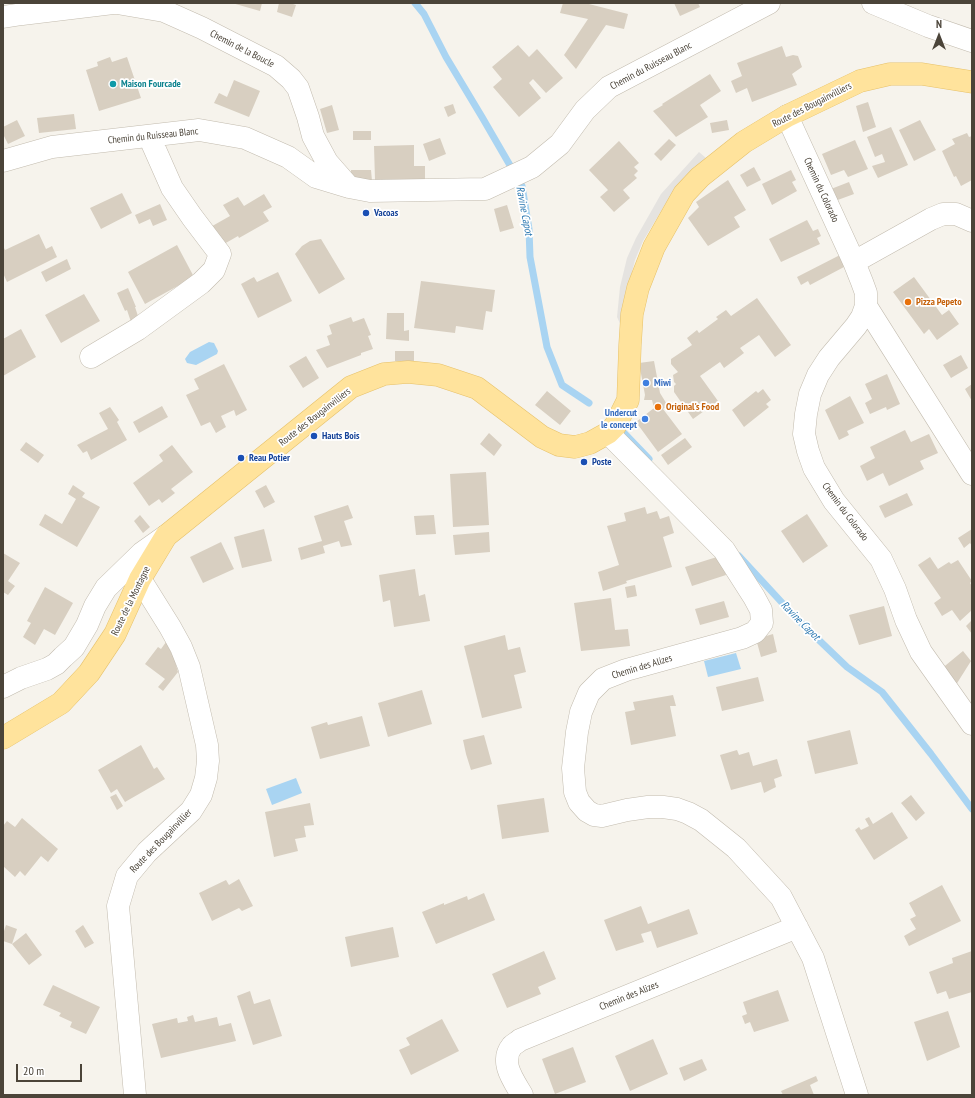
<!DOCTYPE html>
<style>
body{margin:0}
#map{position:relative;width:975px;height:1098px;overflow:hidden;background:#f6f3ec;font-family:"PT Sans Narrow",sans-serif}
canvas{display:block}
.frame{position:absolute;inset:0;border:4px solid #4b4439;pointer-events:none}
.north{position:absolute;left:919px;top:16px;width:40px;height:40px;-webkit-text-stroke:3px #fff;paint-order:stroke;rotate:0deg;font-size:11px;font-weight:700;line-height:16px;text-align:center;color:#4b4439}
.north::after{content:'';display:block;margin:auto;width:14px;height:18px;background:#4b4439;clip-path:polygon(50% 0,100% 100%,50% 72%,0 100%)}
.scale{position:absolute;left:16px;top:1064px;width:66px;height:18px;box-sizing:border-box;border:2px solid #4b4439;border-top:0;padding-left:5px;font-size:12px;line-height:14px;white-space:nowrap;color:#4b4439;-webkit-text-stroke:3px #fff;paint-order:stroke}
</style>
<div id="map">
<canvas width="975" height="1098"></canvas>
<div class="frame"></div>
<div class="north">N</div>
<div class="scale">20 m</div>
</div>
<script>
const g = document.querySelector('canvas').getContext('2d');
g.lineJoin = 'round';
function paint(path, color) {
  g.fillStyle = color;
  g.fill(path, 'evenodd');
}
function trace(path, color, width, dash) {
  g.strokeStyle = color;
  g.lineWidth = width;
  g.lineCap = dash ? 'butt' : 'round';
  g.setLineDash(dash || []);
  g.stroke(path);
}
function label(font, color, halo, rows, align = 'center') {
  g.font = font + ' "PT Sans Narrow",sans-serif';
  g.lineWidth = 3.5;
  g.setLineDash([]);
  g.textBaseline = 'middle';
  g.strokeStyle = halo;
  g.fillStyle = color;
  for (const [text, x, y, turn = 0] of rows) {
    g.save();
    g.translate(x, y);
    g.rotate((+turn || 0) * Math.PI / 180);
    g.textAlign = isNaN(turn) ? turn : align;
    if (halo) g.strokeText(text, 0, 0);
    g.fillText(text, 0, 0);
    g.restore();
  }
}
paint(new Path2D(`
 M699,152L706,158L669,198L643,241L635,260L629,284L623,330L617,317L620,287L627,258L636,238L661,194Z`), '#e5e3e0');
paint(new Path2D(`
 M209,342L214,343L218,351L217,354L196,365L187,363L185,359L190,352Z
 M736,653L741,669L708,677L704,661Z
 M296,778L302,793L272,805L266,789Z`), '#a9d4f2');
trace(new Path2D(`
 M415,3L424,14L446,57L482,117L522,186L529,229L530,257L547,347L562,385L589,403
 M624,433L649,459
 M739,556L798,620L847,667L882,692L931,754L972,809`), '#a9d4f2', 7);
paint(new Path2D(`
 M232,3H262L260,11Z
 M279,3H290L296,5L292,17L277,12Z
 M563,3H585L628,14L624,29L606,25L576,69L564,55L588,19L560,13Z
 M674,3H698L700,7L680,16Z
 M518,45L529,57L537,49L563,78L546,93L533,79L529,83L541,98L519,117L493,87L502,79L492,67Z
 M782,46L786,57L793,55L798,56L802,67L792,74L797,85L752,102L747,88L736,93L731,81L742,76L737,63Z
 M110,57L112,62L127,57L141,98L99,111L86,70L98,66L97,62Z
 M710,74L721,91L700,105L708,117L676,137L653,111L663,105L662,104Z
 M234,80L260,91L249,117L214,103L219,93L227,97Z
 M868,102L876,127L863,132L856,106Z
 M453,104L456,113L448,117L444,107Z
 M332,105L339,130L327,133L320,109Z
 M74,114L76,129L39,133L37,118Z
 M17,120L25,136L8,144L3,134V127Z
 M727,120L729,130L712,133L710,123Z
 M920,120L936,150L914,161L899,130Z
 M891,127L908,165L878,178L872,166L885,162L882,154L875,157L867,137Z
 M353,131H371V140H353Z
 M967,133L969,137L972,136V180L961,186L956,176L954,177L942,151L955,144L952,139Z
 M440,138L446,154L429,161L423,144Z
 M669,139L676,145L661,161L654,154Z
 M855,140L868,169L848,177L844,170L831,175L822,154Z
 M619,141L639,163L634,167L638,171L634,175L637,178L623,190L630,198L614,212L600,197L608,190L589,170Z
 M414,145V166H425V179L375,180L374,146Z
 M754,167L761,180L747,187L740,175Z
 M351,170H371L372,181L351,182Z
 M791,170L796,180L792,182L797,191L772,205L762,184Z
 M728,180L746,210L734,217L740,227L708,246L688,218L699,207L696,202Z
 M849,182L854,194L835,201L831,189Z
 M122,193L132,213L101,229L90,208Z
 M264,194L272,207L263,212L269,221L239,238L238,236L217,248L207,229L230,216L223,205L238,197L244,206Z
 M160,204L167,220L153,226L150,219L139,224L135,215Z
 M507,205L514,228L500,232L494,209Z
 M807,220L813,231L818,229L821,236L817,238L820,244L781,262L769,239Z
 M39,234L46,249L52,246L57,257L7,282L3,273V246L5,250Z
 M321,239L345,279L319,294L295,254L302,246L310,241Z
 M177,245L194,277L145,304L128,272Z
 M840,255L844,267L810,285L808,281L801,285L797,277Z
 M67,259L71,269L46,282L41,272Z
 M278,272L292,301L258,318L241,284L254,277L257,282Z
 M914,277L942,315L949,310L959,324L937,340L929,329L924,334L893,292Z
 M421,281L495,290L492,312L486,311L483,330L456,326L455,333L414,328Z
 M128,288L136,307H135L139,319L131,322L127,310L125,311L117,293Z
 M84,294L100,321L61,343L45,315Z
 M757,298L791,345L775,357L759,335L740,348L744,353L724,368L720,362L700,376L718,401L693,419L674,392V386L676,384L674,382L673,375L678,372L671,364V359L692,345L687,338L697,330L699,333L718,319L716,317L726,310L731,316Z
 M387,313H404V331L409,330V341L386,339Z
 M351,317L353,322L364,318L371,335L368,336L373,349L361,353V355L327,368L316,350L330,345L327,336L332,334L329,325Z
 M21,329L36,357L3,376V339Z
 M395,351H414V362L395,361Z
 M961,355L968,368L951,378L943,365Z
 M306,356L319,378L303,388L289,366Z
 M654,361L660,393L668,406L663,409L682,434L658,452L636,422L654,408L652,400H644L645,395L639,363Z
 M224,364L247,410L236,416L234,410L221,416L226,427L216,433L210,422L201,426L186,395L199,389L194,379Z
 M887,374L900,404L887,410L886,407L870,414L865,403L872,399L865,384Z
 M972,384V401L965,389Z
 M763,389L771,400L766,404L769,407L744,427L732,410L756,391L758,393Z
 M547,391L571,411L560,425L535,405Z
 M850,396L864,423L847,431L849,435L839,440L825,410Z
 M162,406L168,417L139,433L133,422Z
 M110,407L119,420L117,422L127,440L91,460L87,451L83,453L77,445L108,429L99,413Z
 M905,430L911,442L929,434L938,453L920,461L924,469L889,486L883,473L867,481L860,466L875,458L870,447Z
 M489,433L502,445L494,456L480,444Z
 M685,438L692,447L668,465L661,455Z
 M26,442L44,455L38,463L20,450Z
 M172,445L193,472L171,489L175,493L162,503L159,499L149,506L133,483L163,461L159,455Z
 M486,472L489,525L453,527L450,474Z
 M73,485L85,493L82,497L100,507L77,547L39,525L45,514L62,524L76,499L68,494Z
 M266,485L275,502L264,508L255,491Z
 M907,493L913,505L885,518L879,506Z
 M348,505L353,518L344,521L352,545L341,547L339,541L323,546L325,553L301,560L298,548L322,541L314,516Z
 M645,507L647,514L657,511L660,519L669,516L674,533L663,537L672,567L626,581L627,583L603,591L598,572L619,565L607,526L626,521L624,513Z
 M807,514L828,546L803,563L781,531Z
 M140,515L150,527L143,533L134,521Z
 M434,515L436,534L416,535L414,516Z
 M264,529L272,561L242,568L234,537Z
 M972,529V546L970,543L964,548L958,538Z
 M489,532L490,552L455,555L453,535Z
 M221,542L234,569L203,583L190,557Z
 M3,553L20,563L8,581L15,586L8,595L3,592Z
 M720,556L726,575L692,586L685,567Z
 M930,557L938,569L949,562L951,564L958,560L972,581L970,583L972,586V610L960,621L952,610L942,616L934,603L941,598L918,565Z
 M415,569L419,596L425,594L430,621L394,627L390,600L383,602L379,575Z
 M635,585L637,596L627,598L625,587Z
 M45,587L73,603L55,635L44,629L35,645L23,637L31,623L27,621Z
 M611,598L615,630L628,629L630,646L581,651L574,603Z
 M724,601L729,617L700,625L695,609Z
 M884,606L892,636L859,645L849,615Z
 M972,620V634L966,626Z
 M773,634L777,652L761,657L756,639Z
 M505,635L508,650L520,647L526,672L514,675L522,708L482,718L464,646Z
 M166,642L174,658L178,672L163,691L158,687L165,679L145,664L158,647L161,649Z
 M963,651L971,661L954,688L940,670Z
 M758,677L764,701L722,711L716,687Z
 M422,690L432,724L388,737L378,703Z
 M673,695L676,706H670L676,736L631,745L625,712L635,710L633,702Z
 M362,716L370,746L320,759L311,727L327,722L328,725Z
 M850,730L858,764L815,774L807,741Z
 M484,735L492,764L471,770L466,754L463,740Z
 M141,745L154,769L157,767L165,779L125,802L117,789L111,793L98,770Z
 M737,750L739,755L749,752L753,766L777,759L782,776L774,779L776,787L764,793L761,782L731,790L720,755Z
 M116,794L123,806L117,810L110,797Z
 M911,795L925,813L916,821L901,803Z
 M544,798L549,832L502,839L497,805Z
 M310,803L314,825L304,826L306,837L295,839L298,851L274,857L265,812Z
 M892,812L908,838L874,860L855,830L859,827L861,830L869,826L865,819L869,817L873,824Z
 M22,818L58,849L48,862L41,856L25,876L20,871L15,877L3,866V826L7,821L15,827Z
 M239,879L253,906L242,911L239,908L212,921L199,893L226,880L229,885Z
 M942,885L961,921L909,946L904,936L916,929L910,919L916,916L909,903Z
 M484,893L495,920L436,944L422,912L444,903V905L467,896L468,900Z
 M641,906L648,924L689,909L698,934L657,948L651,931L641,934L644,942L616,951L604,920Z
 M6,925L17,929L12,944L26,933L42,955L29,965L12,944L3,941V934Z
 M83,925L94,943L85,948L75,931Z
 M393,927L399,957L351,967L345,937Z
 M544,951L556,979L538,987L541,994L507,1008L492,974Z
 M972,951V992L949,999L946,991L937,994L929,972L953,963L952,958Z
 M53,985L100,1007L86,1034L70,1027L72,1022L59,1016L61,1013L43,1005Z
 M778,990L789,1021L754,1032L750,1022L745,1024L742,1016L747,1014L743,1002Z
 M250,991L254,1004L270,999L282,1036L253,1045L237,996Z
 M948,1011L960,1047L927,1061L914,1022Z
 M193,1015L195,1022L217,1017L219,1026L231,1023L236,1041L161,1058L152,1024L177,1018L178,1023L188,1021L187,1017Z
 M442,1019L459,1051L411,1075L399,1050L410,1045L406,1038Z
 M653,1039L668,1074L630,1091L615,1056Z
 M573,1047L586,1082L555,1094L542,1059Z
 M702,1059L707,1070L684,1081L679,1068Z
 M816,1076L818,1081L810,1085L814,1095H783L781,1091Z`), '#d8cfc1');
const minor = new Path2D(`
 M117,3L164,11L202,28L276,66L291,79L298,88L308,117L313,136L327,162L349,187
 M873,3L928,26L972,41
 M3,17L22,14L113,3
 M787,116L854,262L862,282L866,293V306L862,317L856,326L829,358L818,375L810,394L806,414L804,434L808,451L814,468L834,501L881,559L895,589L906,620L921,652L972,724
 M3,161L52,147L199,130L245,138L288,157L316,177L349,187L370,191L485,189L532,167L560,144L585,110L609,87L769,3
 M854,262L931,219L943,214H956L972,221
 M866,306L972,474
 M91,357L138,329L201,283L214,270L220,254L192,217L172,188L149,136
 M608,433L724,550L754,597L761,610L762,623L755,632L742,638L626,670L603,679L589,693L581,712L577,732L573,768L575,792L579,802L587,811L594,815L602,816L627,810L648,807H663L677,809L688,813L701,820L736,848L781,897L813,958L857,1095
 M3,687L21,678L47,669L56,664L63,657L74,647L87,625L95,606L106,588L142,553L166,536
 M135,1095L118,906L127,876L147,852L191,811L201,795L206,778L208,761L207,745L189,667L181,647L170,627L140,579
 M522,1095C514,1081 499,1062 512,1046C514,1044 518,1042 520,1040L797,927`);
const major = new Path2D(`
 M3,738L61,703L89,673L115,634L140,579L166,536L351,387L384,374L408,372L438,375L477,388L542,437L559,445L575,447L590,443L608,433L615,426L628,400L630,345L632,314L638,288L654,247L684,194L700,177L744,142L787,116L860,81L890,74H922L972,82`);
trace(minor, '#c2bbae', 23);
trace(major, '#e6c16a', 23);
trace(minor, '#fff', 22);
trace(major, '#ffe39c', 22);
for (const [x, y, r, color] of [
 [113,84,4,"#0f9aa8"],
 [366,213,4,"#1a4fb4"],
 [908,302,4,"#e8710a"],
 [646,383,4,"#3f7fe0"],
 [658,407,4,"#e8710a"],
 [645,419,4,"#3f7fe0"],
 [314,436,4,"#1a4fb4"],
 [241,458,4,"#1a4fb4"],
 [584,462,4,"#1a4fb4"]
]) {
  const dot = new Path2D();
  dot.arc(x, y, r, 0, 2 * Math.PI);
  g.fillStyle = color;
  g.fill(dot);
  trace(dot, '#fff', 1.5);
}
label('10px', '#4b4439', '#fff', [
 ["Chemin de la Boucle",242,49,27],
 ["Chemin du Ruisseau Blanc",651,66,-28],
 ["Route des Bougainvilliers",812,105,-27],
 ["Chemin du Ruisseau Blanc",153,136,-6],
 ["Chemin du Colorado",821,190,65],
 ["Route des Bougainvilliers",315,417,-38],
 ["Chemin du Colorado",845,512,53],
 ["Route de la Montagne",131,601,-64],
 ["Chemin des Alizes",642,667,-17],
 ["Route des Bougainvillier",161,841,-46],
 ["Chemin des Alizes",629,996,-22]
]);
label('bold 10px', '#0d838f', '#fff', [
 ["Maison Fourcade",121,84]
], 'left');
label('bold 10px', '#164399', '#fff', [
 ["Vacoas",374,213],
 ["Hauts Bois",322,436],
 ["Reau Potier",249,458],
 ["Poste",592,462]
], 'left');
label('bold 10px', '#c56008', '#fff', [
 ["Pizza Pepeto",916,302],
 ["Original's Food",666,407]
], 'left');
label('bold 10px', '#366cbe', '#fff', [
 ["Miwi",654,383],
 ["Undercut",637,413,"right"],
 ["le concept",637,425,"right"]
], 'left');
label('italic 11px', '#2e7ab2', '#fff', [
 ["Ravine Capot",524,211,79],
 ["Ravine Capot",800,621,45]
]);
</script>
